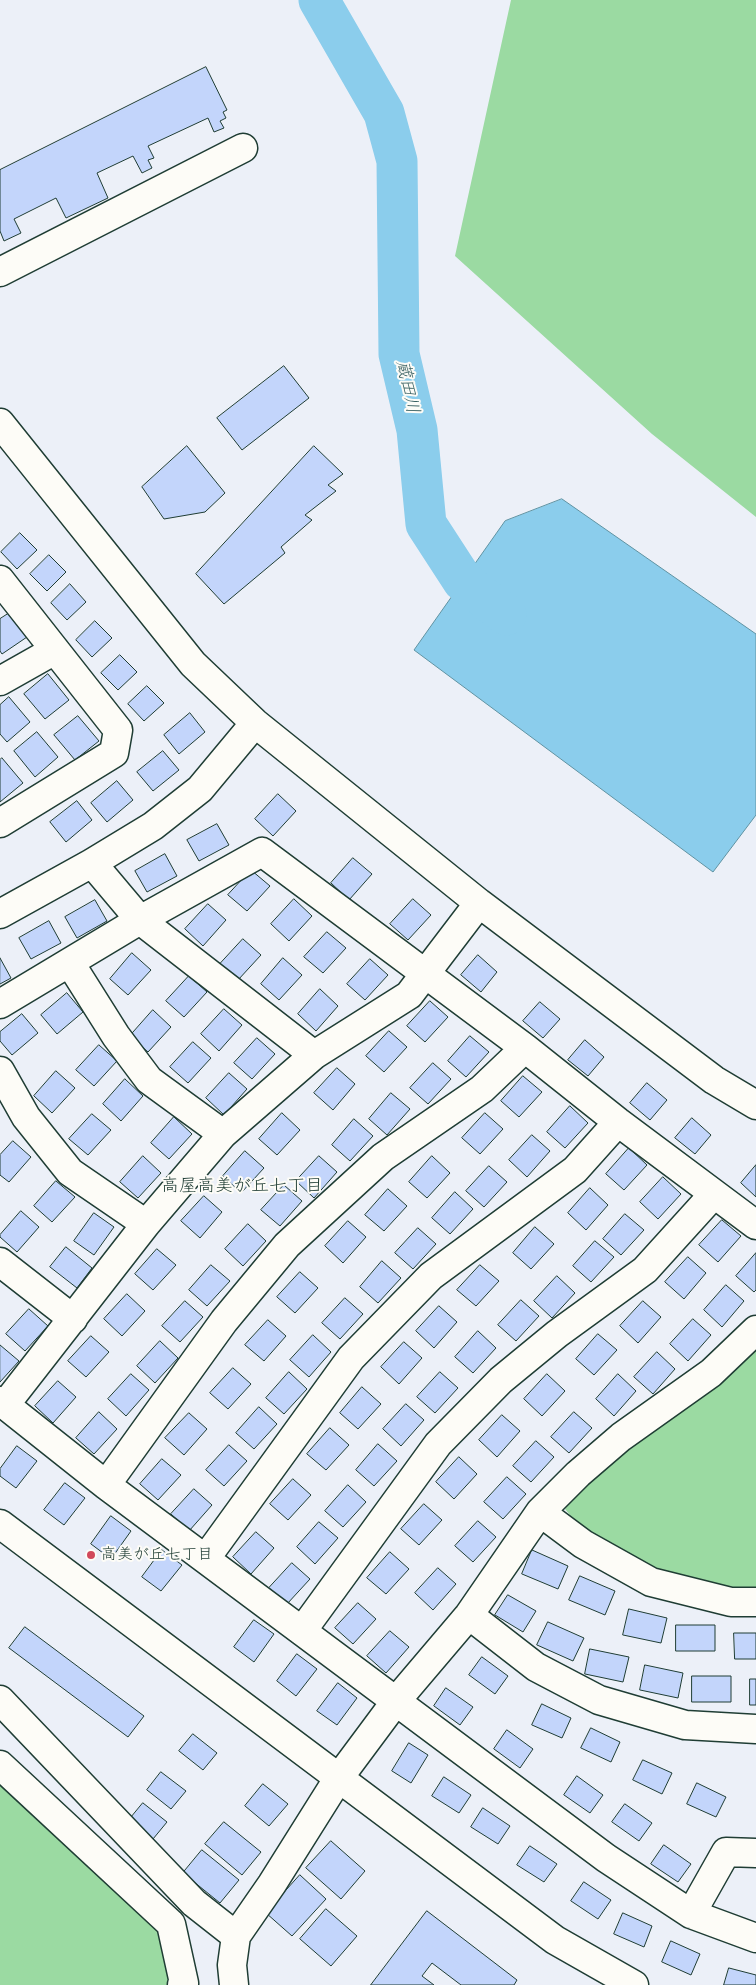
<!DOCTYPE html>
<meta charset="utf-8">
<style>
body{margin:0}
canvas{display:block;background:#ecf0f8}
</style>
<canvas width="756" height="1985"></canvas>
<script>
const g = document.querySelector('canvas').getContext('2d');
g.lineJoin = 'round';
function paint(path, color) {
  g.fillStyle = color;
  g.fill(path, 'evenodd');
}
function trace(path, color, width, dash) {
  g.strokeStyle = color;
  g.lineWidth = width;
  g.lineCap = dash ? 'butt' : 'round';
  g.setLineDash(dash || []);
  g.stroke(path);
}
function label(font, color, halo, rows, align = 'center') {
  g.font = font + ' Sriracha,"Klee One",sans-serif';
  g.lineWidth = 4;
  g.setLineDash([]);
  g.textBaseline = 'middle';
  g.strokeStyle = halo;
  g.fillStyle = color;
  for (const [text, x, y, turn = 0] of rows) {
    g.save();
    g.translate(x, y);
    g.rotate((+turn || 0) * Math.PI / 180);
    g.textAlign = isNaN(turn) ? turn : align;
    if (halo) g.strokeText(text, 0, 0);
    g.fillText(text, 0, 0);
    g.restore();
  }
}
paint(new Path2D(`
 M511,0H756V517L652,434L455,256Z
 M756,1348V1590H714L632,1563L581,1529L565,1509L586,1479L699,1398Z
 M0,1759L170,1922L175,1985H0Z`), '#9bdaa2');
const water = new Path2D(`
 M562,499L756,634V815L713,872L414,650L505,521Z`);
paint(water, '#8bcdec');
trace(water, '#6093a2', 1);
trace(new Path2D(`
 M319,0L384,113L397,161L399,354L417,430L426,524L463,581L506,615`), '#8bcdec', 41);
const building = new Path2D(`
 M206,67L227,110L223,112L226,118L220,121L224,128L214,132L208,118L148,146L154,158L148,160L152,168L142,173L133,156L97,173L108,198L66,218L56,198L14,219L21,233L4,241L0,231V170Z
 M284,366L309,398L242,450L217,418Z
 M187,446L225,493L205,512L164,519L142,487Z
 M314,446L343,474L328,485L336,491L305,515L312,520L281,547L285,553L224,604L196,574Z
 M20,533L37,550L17,569L1,552Z
 M49,555L66,572L47,591L30,574Z
 M70,584L86,602L67,620L51,603Z
 M11,612L27,637L2,654L0,651V619Z
 M95,621L112,638L92,657L76,640Z
 M120,655L137,672L118,690L101,673Z
 M48,674L69,700L45,719L24,694Z
 M147,686L164,703L144,721L128,704Z
 M9,697L30,722L7,742L0,734V705Z
 M190,713L205,732L179,754L164,735Z
 M78,716L99,741L75,760L54,735Z
 M37,732L58,757L35,777L14,751Z
 M163,751L179,770L153,791L137,772Z
 M2,758L23,783L0,802V760Z
 M117,781L133,800L107,822L91,803Z
 M278,794L296,811L273,836L255,819Z
 M77,801L92,820L66,842L50,822Z
 M217,824L229,845L199,861L187,840Z
 M165,854L177,876L147,892L135,871Z
 M353,858L372,874L349,900L331,883Z
 M251,870L270,886L247,911L228,895Z
 M294,899L312,916L289,941L271,924Z
 M413,899L431,915L408,940L390,924Z
 M95,900L107,921L77,938L65,917Z
 M208,904L226,920L203,946L185,929Z
 M49,921L61,943L31,959L19,938Z
 M327,932L346,948L323,973L304,957Z
 M243,939L261,955L238,980L220,964Z
 M132,953L151,970L128,995L110,979Z
 M478,955L497,972L481,992L461,975Z
 M0,958L11,978L0,984Z
 M283,958L302,975L279,1000L261,984Z
 M370,959L388,975L365,1000L347,984Z
 M189,976L207,992L184,1017L166,1001Z
 M320,989L338,1006L316,1031L298,1014Z
 M67,993L83,1012L57,1034L41,1015Z
 M430,1001L448,1017L425,1042L407,1026Z
 M540,1002L560,1019L543,1038L523,1021Z
 M224,1009L242,1025L219,1051L201,1034Z
 M153,1010L171,1027L148,1052L130,1036Z
 M22,1014L38,1033L12,1055L0,1041V1032Z
 M389,1031L407,1047L384,1072L366,1056Z
 M470,1036L489,1052L466,1077L448,1061Z
 M257,1038L275,1054L252,1079L234,1063Z
 M585,1040L604,1057L588,1076L568,1060Z
 M193,1042L211,1058L188,1083L170,1067Z
 M99,1045L117,1061L94,1086L76,1070Z
 M433,1063L451,1079L428,1104L410,1088Z
 M337,1068L355,1084L333,1110L314,1093Z
 M56,1071L75,1088L52,1113L34,1096Z
 M229,1073L247,1089L224,1115L206,1098Z
 M523,1076L542,1092L519,1117L501,1101Z
 M125,1079L143,1096L121,1121L103,1104Z
 M647,1083L667,1100L650,1120L630,1103Z
 M391,1093L410,1109L387,1135L369,1119Z
 M570,1106L588,1123L565,1148L547,1132Z
 M282,1113L300,1130L277,1155L259,1139Z
 M485,1113L503,1129L480,1154L462,1138Z
 M92,1114L111,1130L88,1155L69,1139Z
 M174,1117L192,1134L169,1159L151,1143Z
 M692,1118L711,1135L695,1154L675,1138Z
 M354,1119L373,1136L350,1161L332,1145Z
 M532,1135L550,1151L527,1177L509,1160Z
 M13,1141L31,1157L9,1182L0,1175V1155Z
 M629,1148L647,1165L624,1190L606,1174Z
 M245,1151L264,1168L241,1193L223,1176Z
 M143,1156L161,1173L138,1198L120,1182Z
 M319,1156L337,1172L314,1198L296,1181Z
 M432,1156L450,1173L427,1198L409,1182Z
 M756,1165V1197L741,1183Z
 M489,1166L507,1182L484,1207L466,1191Z
 M663,1177L681,1194L658,1219L640,1202Z
 M56,1181L75,1197L52,1222L34,1206Z
 M284,1185L302,1201L280,1226L261,1210Z
 M590,1188L608,1205L586,1230L568,1213Z
 M388,1189L407,1206L384,1231L365,1215Z
 M455,1192L473,1209L450,1234L432,1218Z
 M204,1196L222,1212L200,1238L181,1221Z
 M21,1211L39,1227L17,1252L0,1237V1235Z
 M94,1213L114,1227L94,1255L74,1241Z
 M625,1214L644,1230L621,1255L603,1239Z
 M722,1220L741,1236L718,1262L699,1245Z
 M348,1221L366,1237L343,1263L325,1246Z
 M248,1224L266,1241L243,1266L225,1249Z
 M535,1227L554,1244L531,1269L513,1253Z
 M418,1228L436,1244L413,1269L395,1253Z
 M595,1241L614,1257L591,1282L573,1266Z
 M66,1247L92,1268L77,1288L50,1267Z
 M157,1249L176,1265L153,1290L135,1274Z
 M756,1253V1290L754,1292L736,1276Z
 M688,1257L706,1273L684,1299L665,1282Z
 M382,1261L401,1278L378,1303L360,1287Z
 M211,1265L230,1281L207,1306L189,1290Z
 M480,1265L499,1281L476,1306L457,1290Z
 M300,1272L318,1288L295,1313L277,1297Z
 M557,1276L575,1293L552,1318L534,1301Z
 M726,1285L744,1301L722,1327L704,1310Z
 M127,1294L145,1311L122,1336L104,1319Z
 M345,1298L363,1314L340,1339L322,1323Z
 M521,1300L539,1316L516,1341L498,1325Z
 M185,1301L203,1317L180,1342L162,1326Z
 M643,1301L661,1317L638,1343L620,1326Z
 M439,1306L457,1322L434,1348L416,1331Z
 M29,1309L48,1326L25,1351L6,1334Z
 M693,1319L711,1335L688,1361L670,1344Z
 M268,1320L286,1336L264,1361L245,1345Z
 M478,1331L496,1348L473,1373L455,1357Z
 M598,1334L617,1350L594,1375L576,1359Z
 M313,1335L331,1352L309,1377L290,1360Z
 M91,1336L109,1352L86,1377L68,1361Z
 M160,1341L178,1358L155,1383L137,1366Z
 M404,1342L422,1358L399,1384L381,1367Z
 M0,1345L19,1361L0,1382Z
 M657,1352L675,1369L653,1394L634,1377Z
 M233,1368L251,1384L228,1409L210,1393Z
 M289,1372L307,1389L284,1414L266,1398Z
 M440,1372L458,1388L435,1413L417,1397Z
 M131,1374L149,1390L126,1416L108,1399Z
 M547,1374L565,1391L542,1416L524,1399Z
 M618,1374L636,1391L614,1416L596,1399Z
 M58,1381L76,1397L53,1423L35,1406Z
 M362,1387L381,1404L358,1429L340,1413Z
 M406,1404L424,1420L401,1446L383,1429Z
 M259,1407L277,1424L254,1449L236,1433Z
 M99,1412L117,1429L94,1454L76,1438Z
 M574,1412L592,1428L569,1453L551,1437Z
 M189,1413L207,1429L184,1455L165,1438Z
 M502,1415L520,1431L497,1457L479,1440Z
 M330,1428L349,1445L326,1470L307,1454Z
 M536,1441L554,1457L531,1482L513,1466Z
 M378,1444L397,1461L374,1486L356,1470Z
 M229,1445L247,1461L224,1486L206,1470Z
 M17,1446L37,1461L16,1488L0,1476V1469Z
 M459,1457L477,1474L454,1499L436,1482Z
 M162,1459L181,1475L158,1500L140,1484Z
 M507,1477L526,1494L503,1519L484,1502Z
 M293,1479L311,1495L288,1520L270,1504Z
 M65,1483L85,1498L64,1525L44,1510Z
 M348,1485L366,1502L343,1527L325,1511Z
 M194,1489L212,1505L189,1531L171,1514Z
 M424,1504L442,1520L419,1545L401,1529Z
 M111,1516L131,1531L111,1559L91,1544Z
 M478,1521L496,1537L473,1562L455,1546Z
 M319,1522L338,1538L315,1564L297,1547Z
 M256,1532L274,1548L251,1574L233,1557Z
 M162,1550L182,1565L161,1591L142,1577Z
 M532,1550L568,1566L558,1589L522,1574Z
 M390,1552L409,1569L386,1594L367,1578Z
 M292,1563L310,1579L287,1604L269,1588Z
 M438,1568L456,1584L433,1610L415,1593Z
 M580,1576L615,1591L605,1615L569,1600Z
 M508,1595L536,1611L523,1632L495,1615Z
 M358,1603L376,1619L353,1644L335,1628Z
 M629,1609L667,1618L661,1643L623,1635Z
 M254,1620L274,1634L254,1662L234,1647Z
 M548,1622L584,1638L573,1661L537,1645Z
 M676,1625H715V1651H676Z
 M25,1627L144,1716L128,1737L9,1648Z
 M390,1631L409,1647L386,1673L367,1656Z
 M734,1633H756V1659H735Z
 M590,1649L629,1657L623,1682L585,1674Z
 M297,1654L317,1669L296,1696L277,1681Z
 M482,1657L508,1676L495,1694L469,1675Z
 M645,1665L683,1673L678,1698L640,1690Z
 M692,1676H731V1702H692Z
 M750,1679H756V1705H750Z
 M338,1683L357,1698L337,1725L317,1711Z
 M446,1688L473,1707L460,1725L434,1706Z
 M542,1704L571,1718L562,1738L532,1725Z
 M591,1728L620,1742L611,1762L581,1748Z
 M507,1730L533,1749L520,1768L494,1749Z
 M193,1734L217,1753L203,1770L179,1751Z
 M409,1743L428,1755L411,1783L392,1771Z
 M643,1760L672,1773L662,1794L633,1780Z
 M161,1772L186,1791L171,1809L147,1790Z
 M577,1776L603,1795L590,1813L564,1795Z
 M444,1777L471,1795L459,1813L432,1796Z
 M697,1783L726,1797L716,1817L687,1804Z
 M263,1784L288,1804L269,1826L245,1806Z
 M143,1803L167,1822L153,1839L129,1820Z
 M625,1804L652,1823L639,1841L612,1822Z
 M483,1808L510,1826L498,1844L471,1827Z
 M224,1822L261,1852L242,1875L205,1844Z
 M331,1841L365,1871L341,1899L306,1868Z
 M664,1845L691,1864L678,1882L651,1864Z
 M530,1846L557,1864L544,1882L517,1865Z
 M202,1850L239,1880L220,1903L183,1873Z
 M300,1875L326,1899L292,1936L266,1913Z
 M584,1882L611,1900L598,1919L571,1901Z
 M326,1909L357,1936L331,1966L300,1939Z
 M427,1911L517,1980L514,1985H461L432,1963L422,1976L434,1985H371Z
 M623,1913L652,1926L644,1947L614,1934Z
 M671,1941L700,1954L691,1975L662,1962Z
 M729,1968L756,1975V1985H724Z`);
paint(building, '#c3d5fb');
trace(building, '#1f3d34', 1);
const minor = new Path2D(`
 M0,272L243,148
 M0,423L193,664L255,723L479,903L714,1080L756,1105
 M0,580L118,730L114,753L0,823
 M0,681L55,650
 M92,863L140,920L314,1055
 M0,914L92,863L153,826L200,789L255,723
 M70,963L116,1036L149,1080L223,1134
 M0,1004L140,920L262,852L525,1048L618,1122L756,1225
 M0,1071L26,1117L70,1172L146,1224
 M0,1262L73,1319
 M0,1401L106,1485L606,1858L691,1914L756,1938
 M5,1405L146,1224L223,1134L314,1055L409,995L479,903
 M106,1485L224,1321L287,1245L383,1157L482,1089L525,1048
 M540,1512L583,1544L651,1582L731,1602H756
 M0,1524L555,1940L634,1985
 M206,1558L351,1358L431,1276L575,1170L618,1122
 M469,1615L536,1667L599,1700L685,1725L756,1729
 M302,1631L438,1444L501,1380L557,1334L645,1270L713,1195
 M0,1700L194,1903L236,1936
 M0,1765L171,1924L184,1983L182,1985
 M691,1914L726,1852L756,1853
 M234,1985L232,1965L236,1936L272,1884L338,1779L396,1701L469,1615L540,1512L578,1474L621,1437L711,1373L756,1330`);
trace(minor, '#1f3d34', 31);
trace(minor, '#fdfcf7', 28);
for (const [x, y, r, color] of [
 [91,1555,5,"#d1495b"]
]) {
  const dot = new Path2D();
  dot.arc(x, y, r, 0, 2 * Math.PI);
  g.fillStyle = color;
  g.fill(dot);
  trace(dot, '#fdfcf7', 2);
}
label('16px', '#1f3d34', '#fdfcf7', [
 ["高美が丘七丁目",101,1555]
], 'left');
label('italic 18px', '#3a6162', '#fdfcf7', [
 ["蔵田川",407,387,78]
]);
label('18px', '#1f3d34', '#fdfcf7', [
 ["高屋高美が丘七丁目",242,1186]
]);
</script>
